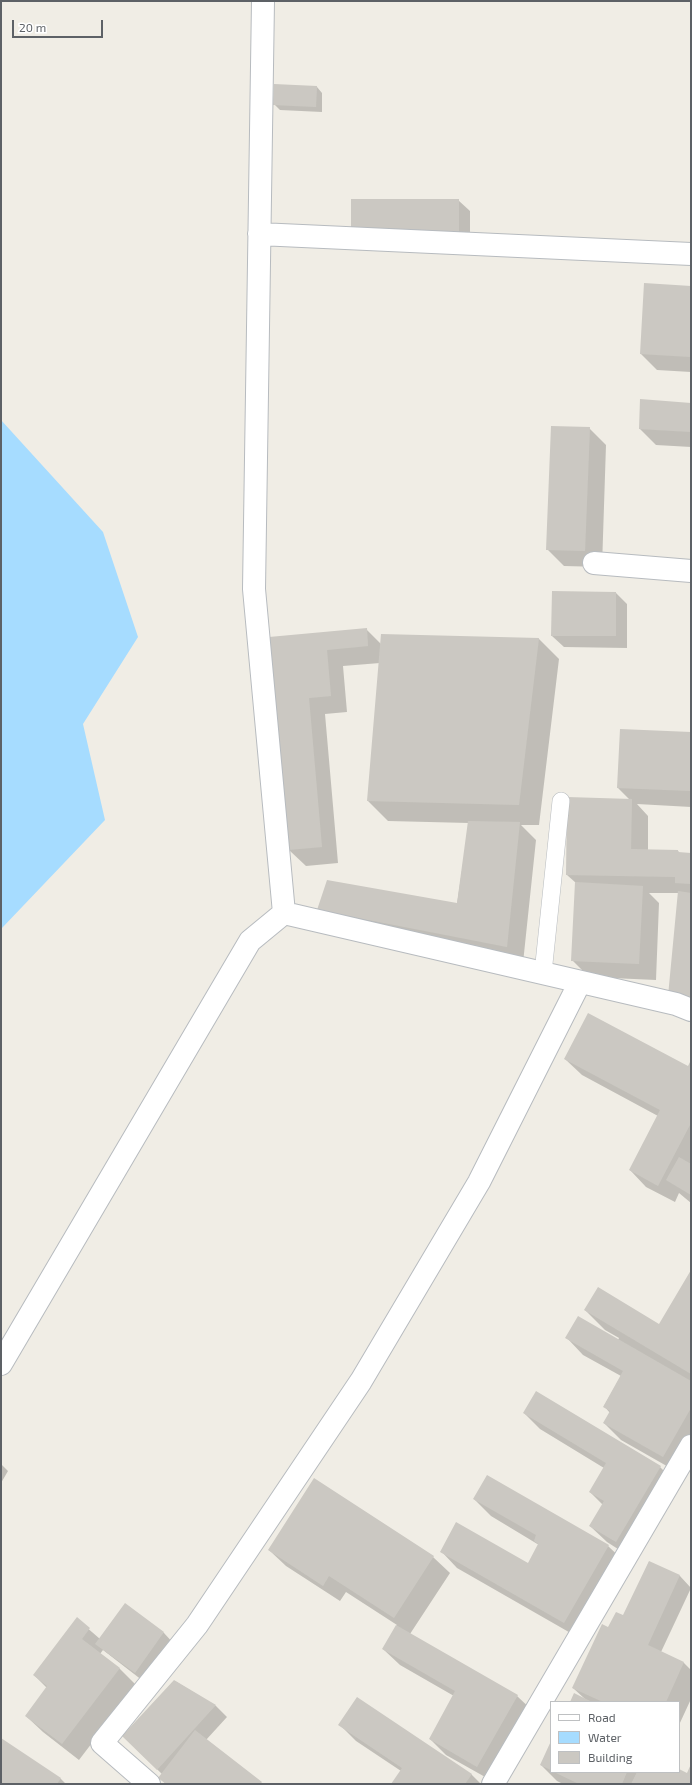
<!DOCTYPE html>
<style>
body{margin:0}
#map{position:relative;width:692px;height:1785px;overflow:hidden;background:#f0ede5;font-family:"Exo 2",sans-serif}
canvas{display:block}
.frame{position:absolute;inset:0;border:2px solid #5d6166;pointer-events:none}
.legend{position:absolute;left:550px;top:1701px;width:130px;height:72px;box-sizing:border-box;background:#fff;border:1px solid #bec0c2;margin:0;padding:5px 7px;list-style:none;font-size:12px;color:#5d6166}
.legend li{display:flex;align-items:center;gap:8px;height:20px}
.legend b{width:20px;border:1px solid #bec0c2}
.scale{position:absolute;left:12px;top:20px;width:91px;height:18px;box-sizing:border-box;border:2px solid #5d6166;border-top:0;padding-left:5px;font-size:12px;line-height:14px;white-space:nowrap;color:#5d6166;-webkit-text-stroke:3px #fff;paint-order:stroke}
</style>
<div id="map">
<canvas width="692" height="1785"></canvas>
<div class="frame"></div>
<ul class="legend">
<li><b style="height:5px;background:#fff"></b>Road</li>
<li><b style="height:11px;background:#a6dcff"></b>Water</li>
<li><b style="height:11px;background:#cbc8c2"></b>Building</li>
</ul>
<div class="scale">20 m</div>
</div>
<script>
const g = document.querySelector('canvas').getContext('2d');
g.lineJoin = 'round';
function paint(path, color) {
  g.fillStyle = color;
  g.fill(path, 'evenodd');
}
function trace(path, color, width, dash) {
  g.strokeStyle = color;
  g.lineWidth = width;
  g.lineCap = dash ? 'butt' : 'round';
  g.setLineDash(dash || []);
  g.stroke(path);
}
paint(new Path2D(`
 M1,420L103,532L138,637L83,724L105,820L2,928L1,938Z`), '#a6dcff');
paint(new Path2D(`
 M317,87L322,93V112L280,110L274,104Z
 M458,200L470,211V245L352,233Z
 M691,287V372L657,370L641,354Z
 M691,404V447L656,445L640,429Z
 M589,428L606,445L602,567L564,566L547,549Z
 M616,593L627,604V648L564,647L552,636Z
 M366,629L381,644L382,635L539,639L559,659L539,825H521L536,840L523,963L335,926L319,909L457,904L469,823L388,821L368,801L380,663L343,666L347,712L325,714L338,863L306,866L289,850L270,638Z
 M691,733V807L637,804L648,816V850L678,851L680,853L691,854V1008L678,893H649L659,903L656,980L589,977L572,960L576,883L567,875L630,800L618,788Z
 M565,1059L689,1067L691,1062V1203L679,1193L675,1202L646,1187L630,1170L658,1116L582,1075Z
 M691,1272V1453L679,1473L621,1440L604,1423L610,1413L604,1406L621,1376L583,1355L567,1338L618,1340L619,1338L605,1330L585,1310L660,1325Z
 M524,1413L660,1467L676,1483L632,1558L607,1542L590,1526L603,1505L590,1492L604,1468L540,1429Z
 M1,1464L8,1471L1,1483Z
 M474,1499L608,1546L625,1562L581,1639L457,1568L441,1551L528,1564L539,1545L491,1516Z
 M269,1550L433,1557L450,1573L410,1634L517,1696L534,1712L494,1782L446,1755L430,1739L454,1696L400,1665L383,1649L397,1625L346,1592L340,1601L286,1566Z
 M649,1562L680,1576L691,1588L661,1652L684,1663L691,1670V1699L679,1725V1702H571L585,1699L573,1688L609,1628L624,1616Z
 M125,1605L164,1633L175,1645L147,1684L103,1650L100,1654L119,1668L136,1685L79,1760L43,1732L26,1716L47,1688L34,1675L77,1619L100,1639Z
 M175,1681L216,1706L227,1717L206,1740L263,1784H166L160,1778L162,1774L135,1748Z
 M340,1725L471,1774L481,1784H393L401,1771L356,1741Z
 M1,1739L61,1779L66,1784H1Z
 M551,1743V1772H679V1770L687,1774L691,1767V1784H563L557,1781L541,1765Z`), '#0003');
paint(new Path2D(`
 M274,84L317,86L316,107L273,105Z
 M351,199H459V234L351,233Z
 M644,283L691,286V357L640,354Z
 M640,399L691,403V432L639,429Z
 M551,426L590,427L585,551L546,550Z
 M552,591L616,592V636H551Z
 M367,628L368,646L327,650L331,696L309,698L322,847L288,850L269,637Z
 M381,634L539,638L519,805L367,801Z
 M620,729L691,732V791L617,788Z
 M567,797L632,799L631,849L678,850V852L691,853V884L675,883V877L566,875Z
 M468,821L520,822L507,947L317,910L327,880L457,903Z
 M575,882L643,886L639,964L571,961Z
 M678,891L691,893V998L668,996Z
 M588,1013L688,1066L691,1060V1123L658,1186L629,1170L660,1110L564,1059Z
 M679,1157L691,1164V1195L666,1180Z
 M691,1270V1374L584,1310L598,1287L659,1324Z
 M578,1316L691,1381V1408L663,1457L603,1423L610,1411L603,1407L623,1371L565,1338Z
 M536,1391L661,1466L616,1542L589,1526L604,1501L589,1492L606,1463L523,1413Z
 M487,1475L609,1545L564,1623L440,1552L456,1522L528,1563L538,1544L534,1541L536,1535L473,1499Z
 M314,1478L434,1556L394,1618L329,1576L323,1586L268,1550Z
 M649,1561L680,1575L648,1645L684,1662L666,1702H603L572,1688L602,1624L608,1627L616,1612L623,1615Z
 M125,1603L164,1632L135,1673L95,1644Z
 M77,1617L90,1628L82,1639L120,1668L62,1744L25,1716L47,1686L33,1675Z
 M396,1625L518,1695L477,1767L429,1739L455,1691L382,1649Z
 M174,1680L216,1705L157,1770L122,1736Z
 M574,1693L592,1702H570Z
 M357,1697L472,1774L465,1784H391L402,1768L338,1725Z
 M195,1730L262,1782L260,1784H166L158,1778Z
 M1,1738L61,1778L57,1784H1Z
 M551,1741V1770L540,1765Z
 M691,1764V1784H631L637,1772H679V1769L687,1773Z
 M554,1772H627L622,1784H579Z`), '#cbc8c2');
const lane = new Path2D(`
 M543,973L561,801`);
const street = new Path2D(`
 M263,1L254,589L284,913L676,1004L691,1010
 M259,234L691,254
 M594,563L691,571
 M1,1364L250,941L284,913
 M149,1784L102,1743L197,1625L361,1381L479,1182L580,982
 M493,1784L691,1446`);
trace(lane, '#b7bbbf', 18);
trace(street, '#b7bbbf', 24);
trace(lane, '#fff', 17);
trace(street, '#fff', 22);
</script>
